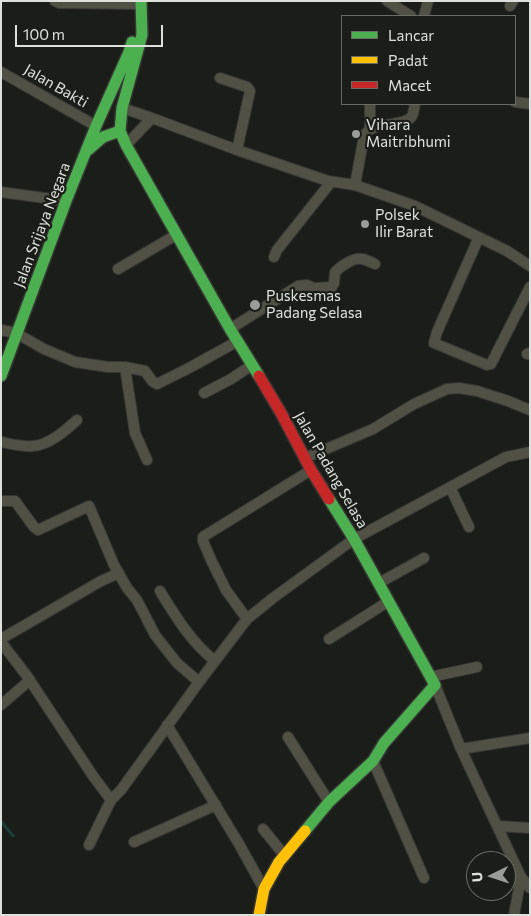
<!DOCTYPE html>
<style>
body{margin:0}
#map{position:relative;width:531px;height:916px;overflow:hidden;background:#1b1d19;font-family:Commissioner,sans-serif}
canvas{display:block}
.frame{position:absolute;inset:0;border:2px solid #dee0db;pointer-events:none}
.legend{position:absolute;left:341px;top:15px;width:175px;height:90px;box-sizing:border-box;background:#1b1e18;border:1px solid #696c66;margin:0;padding:6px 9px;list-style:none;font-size:15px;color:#dee0db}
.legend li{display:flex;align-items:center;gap:10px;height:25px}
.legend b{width:25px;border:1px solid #696c66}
.north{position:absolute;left:466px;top:851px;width:50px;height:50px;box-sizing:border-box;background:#1b1e18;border:1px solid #696c66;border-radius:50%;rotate:266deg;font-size:14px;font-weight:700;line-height:20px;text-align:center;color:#dee0db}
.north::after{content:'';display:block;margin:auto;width:18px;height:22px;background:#9a9c97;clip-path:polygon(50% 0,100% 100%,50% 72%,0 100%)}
.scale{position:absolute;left:15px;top:25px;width:148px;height:22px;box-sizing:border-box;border:2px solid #dee0db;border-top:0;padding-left:6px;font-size:15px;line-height:18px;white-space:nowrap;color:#dee0db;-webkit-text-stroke:4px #1b1e18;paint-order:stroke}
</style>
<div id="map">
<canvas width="531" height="916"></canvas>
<div class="frame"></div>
<ul class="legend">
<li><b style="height:6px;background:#4caf50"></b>Lancar</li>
<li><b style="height:6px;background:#ffc107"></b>Padat</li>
<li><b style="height:6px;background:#c62828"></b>Macet</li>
</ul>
<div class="north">U</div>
<div class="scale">100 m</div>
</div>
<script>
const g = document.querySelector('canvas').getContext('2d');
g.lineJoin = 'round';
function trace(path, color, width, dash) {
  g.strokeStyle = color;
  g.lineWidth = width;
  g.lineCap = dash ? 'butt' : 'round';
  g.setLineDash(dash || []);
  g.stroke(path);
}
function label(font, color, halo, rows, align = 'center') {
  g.font = font + ' Commissioner,sans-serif';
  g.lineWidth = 4.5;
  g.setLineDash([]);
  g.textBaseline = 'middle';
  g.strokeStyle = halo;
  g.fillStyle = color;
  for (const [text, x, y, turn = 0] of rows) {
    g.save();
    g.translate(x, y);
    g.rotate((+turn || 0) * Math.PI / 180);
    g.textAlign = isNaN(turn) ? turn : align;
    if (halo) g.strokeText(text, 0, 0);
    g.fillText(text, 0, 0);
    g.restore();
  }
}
trace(new Path2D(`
 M1,821L13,836`), '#173e39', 3);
const street = new Path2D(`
 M55,1L59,3L136,4
 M387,1L411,16
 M510,6L513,1
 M424,16L428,1
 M1,72L96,126
 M220,78L247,87L250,91L237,150
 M515,102L530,104
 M122,108L152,118L237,150L328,181L355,185L415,206L507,251L530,266
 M370,129V104
 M126,145L152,118
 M355,185L364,136C372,120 405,128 412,116C414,113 414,107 415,104
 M1,192L66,201
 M479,237L437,332L434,343L487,365L491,364L530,287
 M274,257L277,250L331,182
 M118,269L176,235
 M230,329L298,286L307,285L314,288L332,287L334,283L335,272C341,266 354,257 362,259C367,260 371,262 375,264
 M1,330L16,333L44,349L75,362L108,367H125L145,371L152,381L157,384L189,368L238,341
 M527,354L530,353
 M125,367L135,433L147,460
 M204,393L231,379L252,365
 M1,442C11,444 23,447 33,446C49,445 65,431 77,420
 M305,458L373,429L414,404L447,389L459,388L477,391L508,401L530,410
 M450,487L469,527
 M1,501H15L34,527L38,530L89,506L114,565L127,588L137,600L155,635L177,663L199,682
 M379,583L424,558
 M160,591C176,617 191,642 215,661
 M247,619L226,590L212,562L203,541V537L206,535L311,470
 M1,639L101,581L119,573
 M329,639L389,601
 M1,642L27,676L93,776L111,800L121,790L199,682L247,619L273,598L354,539L506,457L530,452
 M430,677L477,667
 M435,685L461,749L521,877L530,888
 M1,705L30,680
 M167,725L239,844L264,889
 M288,737L329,802
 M461,749L530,738
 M373,761L424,878
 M498,826L530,828
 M263,829L285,856
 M134,842L216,805
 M89,845L111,800
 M514,915L521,877`);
const fast = new Path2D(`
 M141,1L142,35L122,108L120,131L126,145L230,329L259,376
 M88,150L103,137L120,131
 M1,376L66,201L96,126L129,52L132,42
 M305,831L329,802L373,761L384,743L435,685L354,539L329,499`);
const slow = new Path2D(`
 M259,915L264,889L279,862L305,831`);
const jam = new Path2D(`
 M259,376L281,413L311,470L329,499`);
trace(street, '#363735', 12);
trace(fast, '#363735', 14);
trace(slow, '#363735', 14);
trace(jam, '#363735', 14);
trace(street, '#515045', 10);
trace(fast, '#4caf50', 11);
trace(slow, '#ffc107', 11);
trace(jam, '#c62828', 11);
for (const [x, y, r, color] of [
 [356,134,5,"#9a9c97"],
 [365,224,5,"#9a9c97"],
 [255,305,6,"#9a9c97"]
]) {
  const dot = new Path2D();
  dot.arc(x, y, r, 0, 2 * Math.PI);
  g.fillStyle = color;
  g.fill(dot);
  trace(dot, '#1b1e18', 2);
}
label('15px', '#dee0db', '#1b1e18', [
 ["Jalan Bakti",56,86,30],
 ["Jalan Srijaya Negara",42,225,-69],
 ["Jalan Padang Selasa",331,470,60]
]);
label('15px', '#dee0db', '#1b1e18', [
 ["Vihara",366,125],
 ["Maitribhumi",366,142],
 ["Polsek",375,215],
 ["Ilir Barat",375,232],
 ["Puskesmas",266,296],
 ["Padang Selasa",266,313]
], 'left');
</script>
